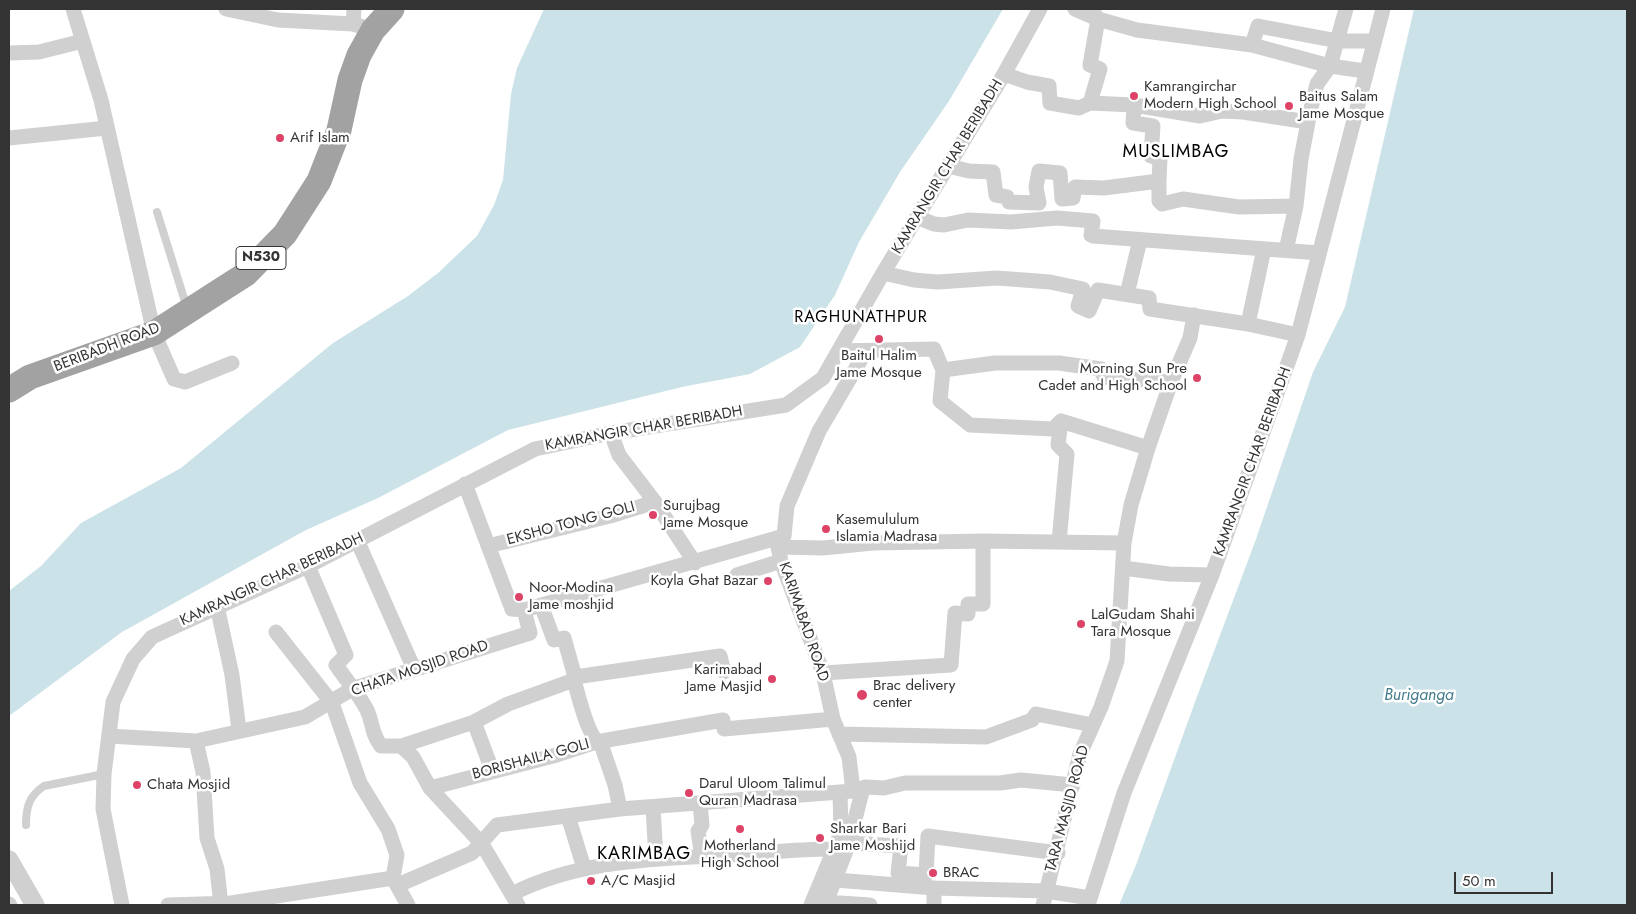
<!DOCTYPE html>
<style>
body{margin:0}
#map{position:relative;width:1636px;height:914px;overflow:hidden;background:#fff;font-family:Jost,sans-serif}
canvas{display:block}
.frame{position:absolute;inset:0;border:10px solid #333;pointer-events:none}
.scale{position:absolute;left:1454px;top:872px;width:99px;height:22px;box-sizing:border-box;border:2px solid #333;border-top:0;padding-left:6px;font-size:15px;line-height:18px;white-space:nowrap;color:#333;-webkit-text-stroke:4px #fff;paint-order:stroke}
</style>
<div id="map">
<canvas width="1636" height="914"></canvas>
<div class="frame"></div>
<div class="scale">50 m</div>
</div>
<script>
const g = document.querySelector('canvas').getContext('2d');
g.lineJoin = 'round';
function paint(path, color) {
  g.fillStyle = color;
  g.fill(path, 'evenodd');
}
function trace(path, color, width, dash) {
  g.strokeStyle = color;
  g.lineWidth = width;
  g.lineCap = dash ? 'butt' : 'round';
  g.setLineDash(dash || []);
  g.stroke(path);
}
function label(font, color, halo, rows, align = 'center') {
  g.font = font + ' Jost,sans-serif';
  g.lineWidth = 5;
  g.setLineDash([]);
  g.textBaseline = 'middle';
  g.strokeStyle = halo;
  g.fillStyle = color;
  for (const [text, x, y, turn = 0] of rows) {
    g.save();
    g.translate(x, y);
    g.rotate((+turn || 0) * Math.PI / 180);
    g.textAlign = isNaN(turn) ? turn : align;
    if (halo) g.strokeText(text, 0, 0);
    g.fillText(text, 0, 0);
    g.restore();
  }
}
paint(new Path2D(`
 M544,9H1003L949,101L900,172L859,242L835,295L800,347L750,374L682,387L508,430L378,498L306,530L122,632L9,716V591L41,566L81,523L181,468L333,343L408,296L438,273L477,236L494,205L503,180L511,94L517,68Z
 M1414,9H1627V905H1119L1136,865L1195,702L1255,542L1313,372L1345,307Z`), '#cbe2e8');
trace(new Path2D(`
 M157,212L187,308
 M26,825C26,807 29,796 44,786L104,774`), '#d0d0d0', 8);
trace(new Path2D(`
 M73,9L101,100L154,333L174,379L185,382L232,363
 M226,9L278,20L353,24L373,30
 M1075,9L1098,19L1137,30L1252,45L1330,66L1365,71
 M353,24L354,9
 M1252,45L1258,26L1338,41H1374
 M9,53L39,52L83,41
 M1004,74L1027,82L1049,86L1050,103L1079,108L1090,103L1134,105L1200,116L1222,111L1243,112L1308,122
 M1090,103L1100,69L1090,65L1098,19L1093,12
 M1134,105L1133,123L1153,126L1151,156L1160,159L1159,181
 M9,138L107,128
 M948,166L969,171L993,172L996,195L1007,197L1009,202L1039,203L1036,187L1039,171L1060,173L1062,199L1073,198L1075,187L1104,188L1159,181V201L1162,204L1183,199L1239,207L1296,206
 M919,218L934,224L944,225L968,220L1011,222L1057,218L1093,221L1091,235L1093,236L1319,253
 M1286,250L1296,206L1301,159L1310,112L1317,84L1330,66L1346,9
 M883,273L914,280L938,282L997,278L1050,282L1083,289L1078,306L1089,311L1098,290L1149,298L1150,309L1248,324L1298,335
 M1127,294L1140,240
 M1248,324L1264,249
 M839,351L934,349L943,370L995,363H1059L1101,369L1104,377L1171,382
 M943,370L940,401L970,425L1053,429L1061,421L1148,448
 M611,433L619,455L655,502L695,563
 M465,484L512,609L524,610
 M357,540L414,669
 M1059,542L1067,454L1058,445L1061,421
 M1124,543L1131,505L1148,448L1171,382L1190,338L1194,315
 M488,546L610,516L655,502
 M778,547L823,548L873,543L983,541L1124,543L1117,661L1101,707L1080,754L1043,905
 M308,566L346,655L336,665C346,680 359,694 367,710C374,725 370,731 381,746H401L413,757L430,788L482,844L518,905
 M1123,568L1169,574L1212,575
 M737,575L781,561
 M541,605L554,640L564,638L575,677L574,680C578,694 588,739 601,744L615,785L620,809
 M217,606L232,675L239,730
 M276,632L332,703L360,783L388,829L397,855L393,878L408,905
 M823,673L951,665L955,613L968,614V604H983V541
 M575,677L720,656L724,672
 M474,722L492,770
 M839,734L986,737L1032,720L1036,714L1093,725
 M109,736L196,741L305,717L352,689L530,633L524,610L784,536
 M196,741L203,772L207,838L217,869L221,905
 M401,746L474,722L508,704L574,680
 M430,788L553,756L596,742L723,720L724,729L833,719
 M863,788L849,843L901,846L898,873L926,875L928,836L1058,853
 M853,791L849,757L833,719L823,673L781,561L778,547L784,536L787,506L819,431L866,351
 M700,803L702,825L698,831L702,857
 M653,807L656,859
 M568,816L584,868
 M836,880L934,888
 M398,885L472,853L497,825L620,809L853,791L866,787L884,788L905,783H1000L1021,780L1073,785
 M512,894C578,860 654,859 727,855C763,853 797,849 833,849
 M818,897L825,902L870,905
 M9,904L10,905
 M122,905L103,809L104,774L113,702L133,659L152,637L308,566L535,449L611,433L786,405L823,378L883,273L1004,74L1040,9
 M168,905L231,903L393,878
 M811,905L841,833L840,792
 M825,905L849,843
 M934,905V888L1046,891L1090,898
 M1088,905L1124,793L1212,575L1298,335L1383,9`), '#d0d0d0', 15);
trace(new Path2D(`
 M9,860L35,905`), '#d0d0d0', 19);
trace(new Path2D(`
 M9,390L30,377L154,333L246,274L285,234L319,181L339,130L350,80L359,55L373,30L392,9`), '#a2a2a2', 25);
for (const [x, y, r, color] of [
 [1134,96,5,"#dc4366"],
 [1289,106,5,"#dc4366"],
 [280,138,5,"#dc4366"],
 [879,339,5,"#dc4366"],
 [1197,378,5,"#dc4366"],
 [653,515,5,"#dc4366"],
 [826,529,5,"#dc4366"],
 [768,581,5,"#dc4366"],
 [519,597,5,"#dc4366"],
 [1081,624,5,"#dc4366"],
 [772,679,5,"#dc4366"],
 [862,695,6,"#dc4366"],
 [137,785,5,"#dc4366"],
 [689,793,5,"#dc4366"],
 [740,829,5,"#dc4366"],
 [820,838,5,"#dc4366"],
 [933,873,5,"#dc4366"],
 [591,881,5,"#dc4366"]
]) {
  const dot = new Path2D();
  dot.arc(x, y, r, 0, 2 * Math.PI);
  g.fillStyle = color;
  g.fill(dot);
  trace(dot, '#fff', 2);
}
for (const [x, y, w] of [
 [261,258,50]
]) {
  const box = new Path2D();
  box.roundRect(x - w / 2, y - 11.5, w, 23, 4);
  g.fillStyle = '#fff';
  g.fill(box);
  trace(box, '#333', 1);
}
label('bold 14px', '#333', null, [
 ["N530",261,258]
]);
label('15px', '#333', '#fff', [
 ["Kamrangirchar",1144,87],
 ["Modern High School",1144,104],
 ["Baitus Salam",1299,97],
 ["Jame Mosque",1299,114],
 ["Arif Islam",290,138],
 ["Baitul Halim",879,356,"center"],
 ["Jame Mosque",879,373,"center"],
 ["Morning Sun Pre",1187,369,"right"],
 ["Cadet and High School",1187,386,"right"],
 ["Surujbag",663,506],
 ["Jame Mosque",663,523],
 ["Kasemululum",836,520],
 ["Islamia Madrasa",836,537],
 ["Koyla Ghat Bazar",758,581,"right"],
 ["Noor-Modina",529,588],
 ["Jame moshjid",529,605],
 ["LalGudam Shahi",1091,615],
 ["Tara Mosque",1091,632],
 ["Karimabad",762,670,"right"],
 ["Jame Masjid",762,687,"right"],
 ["Brac delivery",873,686],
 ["center",873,703],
 ["Darul Uloom Talimul",699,784],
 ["Quran Madrasa",699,801],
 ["Chata Mosjid",147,785],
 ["Sharkar Bari",830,829],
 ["Jame Moshijd",830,846],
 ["Motherland",740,846,"center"],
 ["High School",740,863,"center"],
 ["BRAC",943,873],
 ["A/C Masjid",601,881]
], 'left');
label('15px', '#333', '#fff', [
 ["KAMRANGIR CHAR BERIBADH",948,167,-59],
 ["BERIBADH ROAD",107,348,-21],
 ["KAMRANGIR CHAR BERIBADH",644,429,-10],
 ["KAMRANGIR CHAR BERIBADH",1253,462,-70],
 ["EKSHO TONG GOLI",571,524,-15],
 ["KAMRANGIR CHAR BERIBADH",272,580,-25],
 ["KARIMABAD ROAD",803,622,71],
 ["CHATA MOSJID ROAD",420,669,-19],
 ["BORISHAILA GOLI",531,760,-15],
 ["TARA MASJID ROAD",1068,809,-75]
]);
g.letterSpacing = '1px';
label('16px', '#000', '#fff', [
 ["RAGHUNATHPUR",861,318]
]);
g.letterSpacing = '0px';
label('italic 16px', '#417a8c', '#fff', [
 ["Buriganga",1419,696]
]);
g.letterSpacing = '1px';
label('18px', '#000', '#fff', [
 ["MUSLIMBAG",1176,153],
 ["KARIMBAG",644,855]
]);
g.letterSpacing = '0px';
</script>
